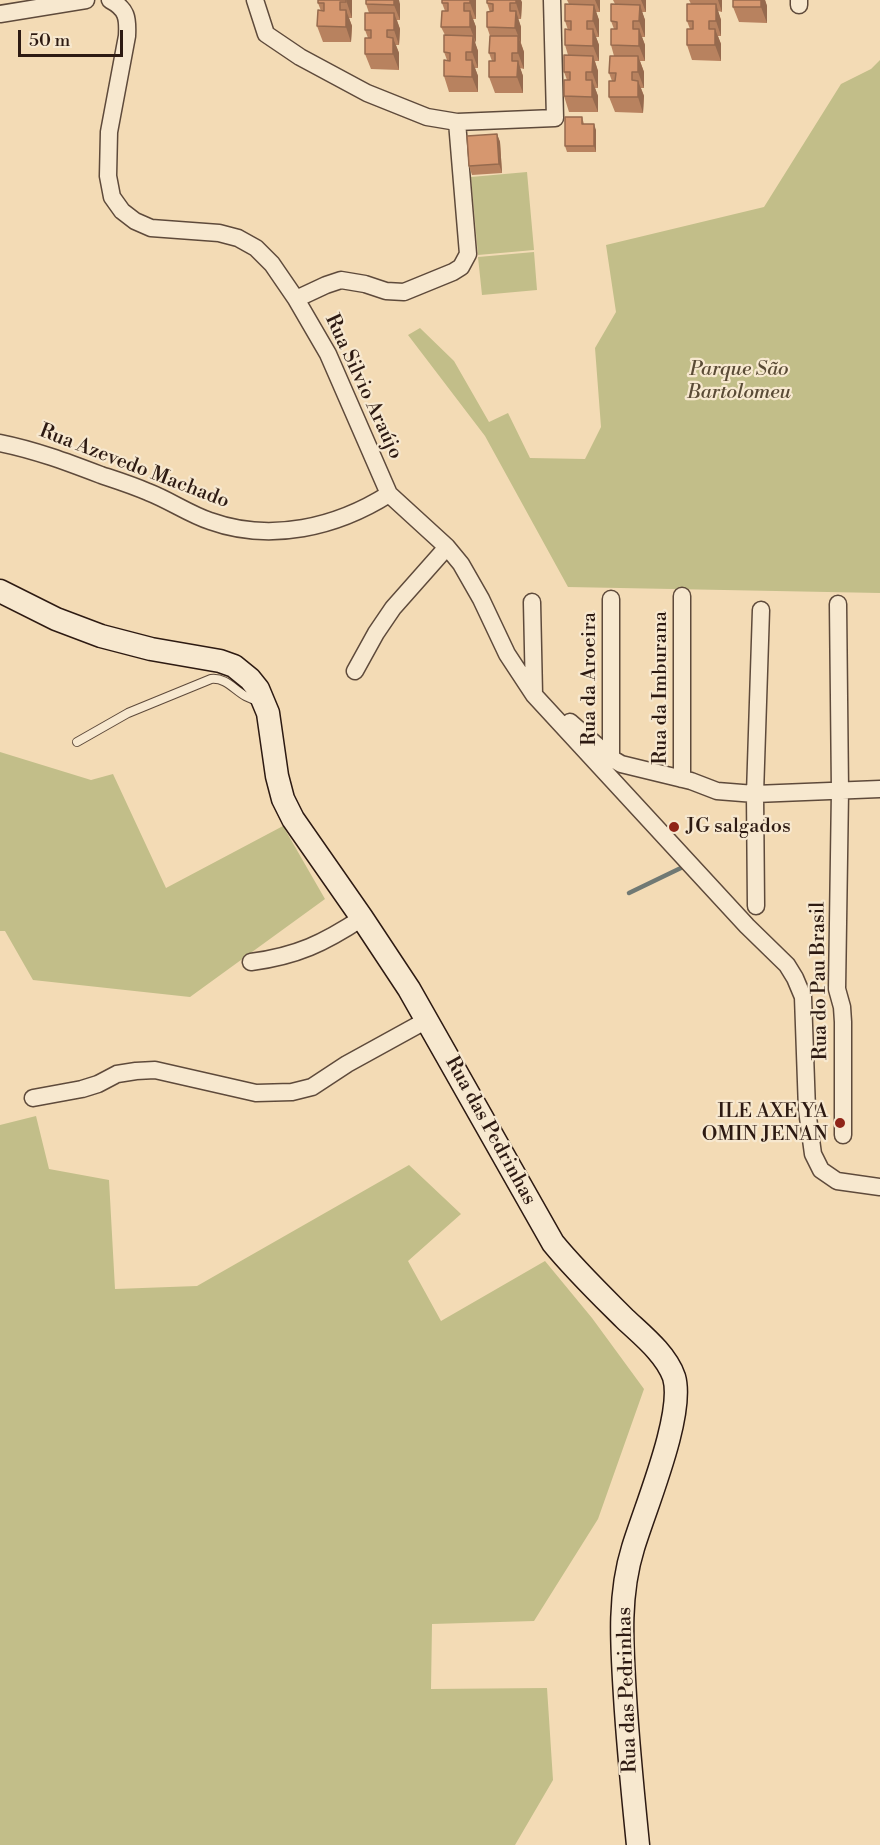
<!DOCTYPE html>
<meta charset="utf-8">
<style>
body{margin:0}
#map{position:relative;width:880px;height:1845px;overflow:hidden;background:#f3dbb5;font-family:"Libre Bodoni",serif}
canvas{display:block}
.scale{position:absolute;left:18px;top:30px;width:105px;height:27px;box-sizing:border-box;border:3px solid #2d1a12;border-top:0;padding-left:8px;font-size:18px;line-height:21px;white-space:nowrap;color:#2d1a12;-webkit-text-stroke:4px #f7e8cf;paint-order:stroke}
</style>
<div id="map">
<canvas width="880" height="1845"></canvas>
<div class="scale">50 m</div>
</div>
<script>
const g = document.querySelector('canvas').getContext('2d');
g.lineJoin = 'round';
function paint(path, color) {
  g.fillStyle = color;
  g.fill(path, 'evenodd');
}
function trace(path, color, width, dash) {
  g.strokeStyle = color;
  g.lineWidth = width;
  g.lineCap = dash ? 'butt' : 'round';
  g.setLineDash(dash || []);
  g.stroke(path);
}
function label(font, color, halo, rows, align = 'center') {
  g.font = font + ' "Libre Bodoni",serif';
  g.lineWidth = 4.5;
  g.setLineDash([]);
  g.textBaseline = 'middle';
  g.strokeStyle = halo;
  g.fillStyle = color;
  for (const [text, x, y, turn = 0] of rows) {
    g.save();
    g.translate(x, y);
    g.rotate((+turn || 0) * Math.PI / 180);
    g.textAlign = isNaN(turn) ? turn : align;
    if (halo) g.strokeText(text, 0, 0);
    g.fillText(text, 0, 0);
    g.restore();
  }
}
paint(new Path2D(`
 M880,60V593L568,587L485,436L408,335L420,328L454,361L489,422L508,413L530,458L585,459L601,427L595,348L616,312L606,245L764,207L841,84L871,69Z
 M527,172L534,250L478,255L471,177Z
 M534,252L537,290L482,295L478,257Z
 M0,752L91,780L113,774L166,888L283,826L325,899L190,997L33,980L5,931H0Z
 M36,1116L49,1169L109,1180L115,1289L197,1286L409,1165L461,1214L408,1261L441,1321L545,1261L592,1318L644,1389L598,1519L534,1621L432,1624L431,1689L547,1688L553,1780L515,1845H0V1125Z`), '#c2be89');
trace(new Path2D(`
 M629,893L685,866`), '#707974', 4.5);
const service = new Path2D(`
 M77,742L128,713L211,679C231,677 237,698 260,701`);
const minor = new Path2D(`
 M110,0C127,9 128,18 127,36L109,132L108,176L112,197L122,211L135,221L151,228L219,233L238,238L256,248L272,264L296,299L328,354L389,494L447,547L461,564L481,599L507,654L534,695L747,926L787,965L795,978L803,997L807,1110L813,1154L821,1170L837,1181L880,1187
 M255,0L266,34L300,57L367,93L427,117L457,122L468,254L461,267L453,272L404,292L386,291L365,284L341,280L326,285L296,299
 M799,5V0
 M0,14L86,0
 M457,122L555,118L552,0
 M0,443C35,450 67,462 101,475C116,480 132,485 148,492C169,500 189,514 210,521C271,543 337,527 389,494
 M532,602L534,695
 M838,604L840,791L837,989L842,1007L843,1022V1135
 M355,671L376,633L393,608L447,547
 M570,722L611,758L621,764L691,781L717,791L755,794L880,789
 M611,758V599
 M682,779V596
 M756,906L755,794L761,610
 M251,962C297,956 324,943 362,918
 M33,1098L82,1089L98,1084L117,1074L136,1071L155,1070L256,1093L292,1092L312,1087L347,1064L427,1020`);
const secondary = new Path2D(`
 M0,591L56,619L101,636L151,649L220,661L234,666L250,679L258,689L268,713L277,776L283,799L293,819L362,918L409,989L553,1243C575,1270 600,1294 625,1319C642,1335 666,1354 674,1377C685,1414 645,1508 633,1548C618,1596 622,1646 625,1696C628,1746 633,1795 638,1845`);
trace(service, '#5e4a3b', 10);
trace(minor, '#5e4a3b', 19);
trace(secondary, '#2d1a12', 25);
trace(service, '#f7e8cf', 8);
trace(minor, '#f7e8cf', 16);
trace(secondary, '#f7e8cf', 22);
paint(new Path2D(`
 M442,0H476V19H473L476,27L475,43L478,51V68H475L478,76V92H449L444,76L447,60L444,52L445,35L441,27L445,11L442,3Z
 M567,0H600V12H596L599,20V37H596L599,45V61H595L598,71V88H595L598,96V112H569L564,96L567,80L564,72L568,55L565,45L568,30L565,21L569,4Z
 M613,0H646V12H642L645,20V37H642L645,45V61H640L644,72V88H641L644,96L643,113L615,112L609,97L612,81L609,73L614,56L611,45L614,29L611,21L615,4Z
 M689,0H722V12L718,11L721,20V36H718L721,44V61L692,60L687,45L690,29L687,21L691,4Z
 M733,0H765L767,6V23L739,22L733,7Z
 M352,1V18H349L352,26L351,42H323L317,26L321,11L318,3Z
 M522,2L521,19H518L521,27V43L524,52V69L520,68L523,76V93H495L489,77L492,61L489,53L490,36L487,27L490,12L487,3Z
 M366,4H400V20H397L400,29L399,45H396L399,53V70L371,69L365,54L368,38L365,30L369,13Z
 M582,117L584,124L596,130V152H567L565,146Z
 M497,134L500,142L502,173L472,175L469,166Z`), '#b8825f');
paint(new Path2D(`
 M346,0H352V18Z
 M394,0H399L400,4V20L394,5Z
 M470,0H476V19L470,3Z
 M516,0H521L522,2L521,19L516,3Z
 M595,0H600V12Z
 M641,0H646V12Z
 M718,0H722V12Z
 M761,0H765L767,6V23L761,7Z
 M716,4L721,20V36L716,21Z
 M594,5L599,20V37L593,21Z
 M640,5L645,20V37L639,21Z
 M346,10L352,26L351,42L346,27Z
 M470,11L476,27V43L470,27Z
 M516,11L521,27V43L515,28Z
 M394,13L400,29L399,45L394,30Z
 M593,29L599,45V61L593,46Z
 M639,29L645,45V61L639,46Z
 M715,29L721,44V61L715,45Z
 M473,36L478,51V68L472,52Z
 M518,36L524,52V69L518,53Z
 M393,38L399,53V70L393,54Z
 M593,56L598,71V88L592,72Z
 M638,56L644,72V88L638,72Z
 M472,60L478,76V92L472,77Z
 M518,61L523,76V93L517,77Z
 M592,80L598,96V112L592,97Z
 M638,81L644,96L643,113L638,97Z
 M594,124L596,130V152L594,146Z
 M497,134L500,142L502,173L499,164Z`), '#966a4e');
const building = new Path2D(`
 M318,0H346V2H340V10H346V27L317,26L318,10L324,11V3H318Z
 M366,0H394V5L366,4Z
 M442,0H470V3H464V11H470V27H441L442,11H448V3H442Z
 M487,0H516V3H510V11H516L515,28L487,27V12L493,11V4L487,3Z
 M733,0H761V7H733Z
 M565,4L594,5L593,21H587V29H593V46L565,45V29L571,30V21H565Z
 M611,4L640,5L639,21H633V29H639V46L611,45V29H617V22L611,21Z
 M687,4H716V21H709V29H715V45H687V29H693V21H687Z
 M365,13H394V30H387V37L393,38V54H365V38H371V30H365Z
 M444,35L473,36L472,52H466V60H472V77L444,76V60L450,61V53L444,52Z
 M490,36H518V53H512V61H518L517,77H489V61H495V53H489Z
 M564,55L593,56L592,72H586V80H592V97L564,96V80H570V72H564Z
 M610,56H638V72H632V80L638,81V97H609V81H615L616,73H609Z
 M565,117H582V124H594V146H565Z
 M497,134L499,164L469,166L467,136Z`);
paint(building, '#d6976f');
trace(building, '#966a4e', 1.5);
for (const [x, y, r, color] of [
 [674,827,6,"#8f2418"],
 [840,1123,6,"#8f2418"]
]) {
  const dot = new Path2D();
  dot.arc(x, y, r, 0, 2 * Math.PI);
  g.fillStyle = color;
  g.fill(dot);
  trace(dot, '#f7e8cf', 2);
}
label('italic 20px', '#5a4b36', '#f7e8cf', [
 ["Parque São",739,370],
 ["Bartolomeu",739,393]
]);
label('20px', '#2d1a12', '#f7e8cf', [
 ["Rua Silvio Araújo",363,387,65],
 ["Rua Azevedo Machado",134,467,21],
 ["Rua da Aroeira",590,679,-90],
 ["Rua da Imburana",661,688,-90],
 ["Rua do Pau Brasil",820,981,-91],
 ["Rua das Pedrinhas",490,1131,61],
 ["Rua das Pedrinhas",628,1690,-92]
]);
label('20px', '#2d1a12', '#f7e8cf', [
 ["JG salgados",686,827],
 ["ILE AXE YA",828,1112,"right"],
 ["OMIN JENAN",828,1135,"right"]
], 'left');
</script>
